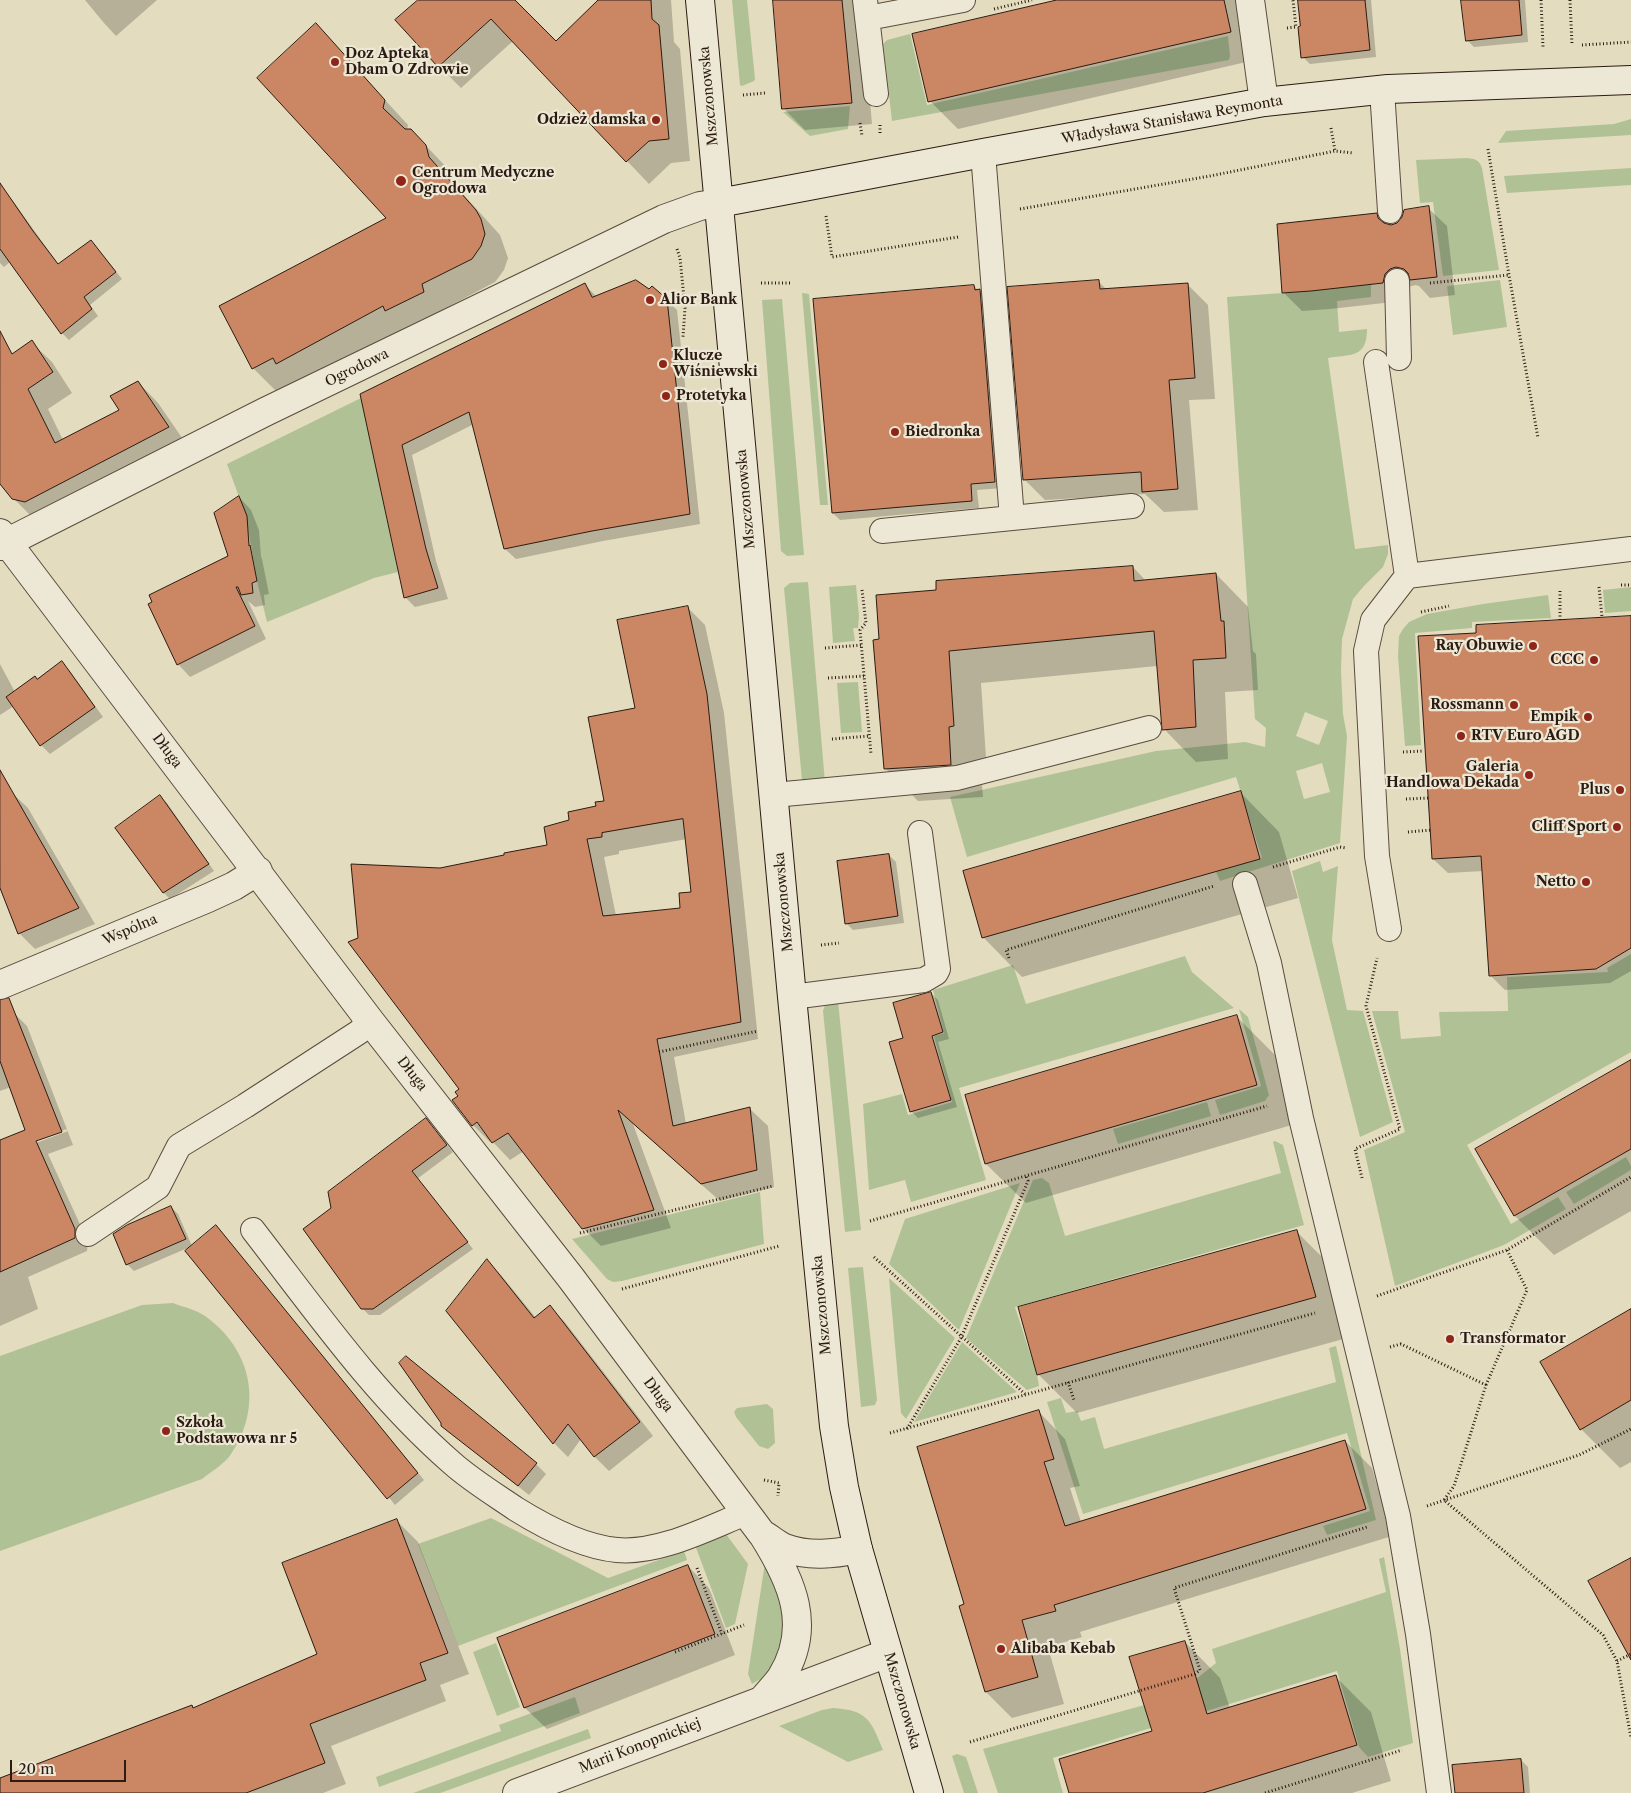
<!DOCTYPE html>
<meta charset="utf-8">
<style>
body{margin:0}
#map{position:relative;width:1631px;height:1793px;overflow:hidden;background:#e4dcbf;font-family:"Libre Caslon Text",serif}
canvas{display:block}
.scale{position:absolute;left:10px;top:1760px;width:116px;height:22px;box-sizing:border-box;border:2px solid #2c1b12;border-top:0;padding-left:6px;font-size:15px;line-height:18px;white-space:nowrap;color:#2c1b12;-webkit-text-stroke:4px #ede8d5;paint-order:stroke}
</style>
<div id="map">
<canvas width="1631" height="1793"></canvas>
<div class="scale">20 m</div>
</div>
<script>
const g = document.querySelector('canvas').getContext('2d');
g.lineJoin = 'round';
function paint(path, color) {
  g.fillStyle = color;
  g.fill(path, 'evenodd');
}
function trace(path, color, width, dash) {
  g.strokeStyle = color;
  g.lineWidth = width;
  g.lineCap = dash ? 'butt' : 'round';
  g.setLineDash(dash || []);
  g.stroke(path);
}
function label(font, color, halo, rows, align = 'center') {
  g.font = font + ' "Libre Caslon Text",serif';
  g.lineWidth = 4.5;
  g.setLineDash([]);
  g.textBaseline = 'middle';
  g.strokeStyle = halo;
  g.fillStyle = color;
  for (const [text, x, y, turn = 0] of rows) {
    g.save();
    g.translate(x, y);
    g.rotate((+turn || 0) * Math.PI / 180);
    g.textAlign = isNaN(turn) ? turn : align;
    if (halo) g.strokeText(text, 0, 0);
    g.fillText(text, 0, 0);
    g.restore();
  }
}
paint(new Path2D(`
 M732,0H747L755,79L754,81L742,86L740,85Z
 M910,34L927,105L1228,36L1230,56L1229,60L892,121L883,44L887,40Z
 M850,106L848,129L810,136L783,112Z
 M1631,119V135L1498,143L1506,131L1614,124Z
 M1467,158C1476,159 1479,160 1482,168L1499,270L1443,276L1433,202L1420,203L1416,160Z
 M1631,168V185L1507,193L1504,176Z
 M1500,280L1507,327L1453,335L1447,286Z
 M1371,284V297L1337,301L1339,332L1367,329C1367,359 1350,354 1328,358L1355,549L1388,545V554L1383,567L1364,586L1353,599L1342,639L1341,671L1343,714L1347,736L1340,843L1220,881L1216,872L1262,858L1236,777L967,857L950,797L1156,751L1245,742L1265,747L1266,728L1255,719L1227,297L1311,291ZM1305,712L1328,721L1319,745L1296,736ZM1322,763L1330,792L1304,799L1296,771Z
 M802,293L809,294L828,505H820Z
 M782,299L804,555L787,556L781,551L762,300Z
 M361,398L398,572L374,578L267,622L257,581L246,516L227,464Z
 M808,582L825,783L803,791L784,588L790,583Z
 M856,585L859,616L858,628H853L855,641L833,643L829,587Z
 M1631,587V611L1605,613L1603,590Z
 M1548,595L1551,618L1472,622V628L1415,633L1421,745L1405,746L1398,656L1399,636L1403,629L1409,622L1427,614L1483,604Z
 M858,682L862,732L841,733L837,683Z
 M1320,861L1323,872L1338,866L1332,940L1347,1010L1363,1011L1393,1122L1360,1137L1292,871Z
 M1631,954V1052L1467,1145L1511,1224L1558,1197L1566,1209L1504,1245L1395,1286L1364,1150L1405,1132L1372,1011H1398L1401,1039L1441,1036L1439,1012L1508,1011L1507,977L1608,972L1607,968Z
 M1185,956L1192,972L1234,1008L959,1088L986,1180L911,1202L905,1180L869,1190L863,1104L902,1094L908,1115L952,1102L934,1036L944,1033L933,990L1013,965L1026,1004Z
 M832,1001H838L861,1230L845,1232L823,1011L825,1005Z
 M1239,1009L1248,1017L1269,1095L1265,1101L1220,1115L1215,1100L1261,1086Z
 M1207,1102L1211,1116L1118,1144L1113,1129Z
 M1275,1141L1283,1145L1304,1225L1015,1307L1037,1375L1039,1386L1027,1390L966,1338L1033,1180L1042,1178L1049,1183L1065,1236L1281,1173L1273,1142Z
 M1626,1157L1631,1166V1170L1574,1204L1566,1192Z
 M1020,1183L959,1330L889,1264L905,1219Z
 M760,1192L764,1244L622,1281L613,1282L607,1279L572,1239Z
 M863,1267L877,1400L875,1405L861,1407L848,1268Z
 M889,1278L955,1338L906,1419L901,1413Z
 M173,1303C183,1307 197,1310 205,1316C253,1350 264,1408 229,1457C222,1465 211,1472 202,1479L0,1551V1356L142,1305Z
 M962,1342L1017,1392L914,1422Z
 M1336,1346L1376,1520L1327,1535L1323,1526L1370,1511L1347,1433L1083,1514L1047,1402L1061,1398L1066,1413L1077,1411L1081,1421L1095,1417L1104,1449L1336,1382L1329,1348Z
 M767,1404L773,1409L775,1443L768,1449L759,1446L736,1417L734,1412L737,1408Z
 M491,1518L608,1578L684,1551L687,1560L458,1646L418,1544Z
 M726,1534L748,1564L735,1624L726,1628L695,1545Z
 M766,1556L786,1612L782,1654L766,1676L752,1684L748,1674Z
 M1384,1557L1400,1649L1413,1743L1368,1757L1359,1747L1337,1671L1053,1758L1063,1793H998L983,1749L1174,1697L1216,1663L1212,1649L1386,1592L1379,1559Z
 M496,1643L520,1707L497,1716L473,1652Z
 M575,1697L580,1713L379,1787L376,1777L501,1731L499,1725Z
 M833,1708C867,1710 871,1720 883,1750L848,1762L779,1726L822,1710Z
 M588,1729L591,1738L446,1791L440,1793H413Z
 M957,1754L966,1757L978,1793H964L952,1756Z`), '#b0c295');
paint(new Path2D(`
 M85,0H157L116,36L104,23Z
 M420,0H513L556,43L600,0H671L674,42L680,49L690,161L671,163L649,184L513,41L461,88L439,66Z
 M774,0H861L872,124L805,130L783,108Z
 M1063,0H1245L1259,59L958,129L930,101Z
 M1299,0H1371L1376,57L1310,64L1303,57Z
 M1463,0H1525L1528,42L1474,47L1467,40Z
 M316,25L408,125L407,130H411L450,171L452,182L500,235L508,258L504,270L495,282L446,308L447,316L277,392L253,368L388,218Z
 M6,194L13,201L59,265L97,248L122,279L90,305L98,316L69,340L62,333L11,261L4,267L0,263V199Z
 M1428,208L1447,226L1455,295L1430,298L1419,286L1415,285L1409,287L1402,301L1330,309L1302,311L1283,292L1376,214L1387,225L1391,226Z
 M1099,282L1107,290L1187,284L1208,305L1215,399L1189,400L1198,510L1164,512L1145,494L1045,500L1024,479Z
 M585,285L596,296L667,300L677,310L700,524L603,541L516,559L505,549L474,424L412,455L436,561L448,599L415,607L405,597L362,395Z
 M974,286L986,298L1002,488L977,490L979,508L840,520L833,513Z
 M31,342L52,362L72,393L48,409L63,440L121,410L138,382L158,403L189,448L34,519L13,498L0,482V357L3,362Z
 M239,497L251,510L259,530L261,557L262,559L269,594L264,595L265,605L255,607L248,601L266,639L190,677L178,664L230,557Z
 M1133,567L1146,581L1216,574L1248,607L1253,651L1256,654L1258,690L1225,692L1228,759L1196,762L1164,729L1157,666L981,683L986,758L980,759L983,797L918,801L885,768L881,640L937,591Z
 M687,607L705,625L724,713L758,1039L674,1057L686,1124L750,1109L768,1126L774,1187L720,1201L633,1124L671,1228L601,1246L583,1228L524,1151L510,1160L492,1141L490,1142L473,1125L459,1096L461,1089L359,939L440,869L549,846L571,821L605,802L636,709ZM687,839L692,893L681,909L616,916L604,857L619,854V851Z
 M1631,618V971L1610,983L1505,990L1490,975L1483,871L1448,873L1433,859L1477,634Z
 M61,662L70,671L103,717L50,754L41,745L14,706L0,715V664L15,692L38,681Z
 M11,792L28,808L95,924L35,949L19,933L0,885V799Z
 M1240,792L1279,832L1298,898L1022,977L983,937Z
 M160,797L167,803L214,871L170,899L163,892Z
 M889,855L896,862L904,923L853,930L846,923Z
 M931,993L938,1000L949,1039L938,1042L957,1107L918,1118L911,1111L905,1039Z
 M14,1013L27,1026L73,1145L48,1154L88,1242L87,1251L28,1277L38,1309L0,1326V1141L27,1130L11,1087L0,1091V1019ZM67,1129L68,1131L36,1143V1140Z
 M1236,1016L1276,1056L1295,1124L1026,1203L986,1164L966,1096Z
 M1631,1061V1211L1554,1255L1515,1216L1477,1149Z
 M426,1120L453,1152L417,1179L473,1249L380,1315H369L362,1308L332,1209Z
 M171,1207L178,1214L192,1246L223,1234L424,1480L395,1505L190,1247L134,1271L127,1264Z
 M1297,1232L1336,1271L1354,1336L1077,1413L1038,1374Z
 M487,1261L501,1275L536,1318L550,1307L564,1321L653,1436L609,1471L595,1457L581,1439L568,1457L554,1443Z
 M1631,1310V1462L1620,1468L1581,1429Z
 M406,1358L536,1464L546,1474L529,1495L453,1435L442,1425Z
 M1039,1412L1065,1439L1080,1486L1070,1488L1081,1522L1345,1441L1372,1468L1392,1536L1080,1632L1082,1637L1048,1647L1064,1704L1012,1718L986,1692L966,1605Z
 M396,1520L418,1542L469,1674L440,1685L446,1701L331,1746L346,1784L323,1793H0V1779L192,1706L194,1709L319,1655Z
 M688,1566L709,1588L735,1655L547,1729L525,1708L499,1639Z
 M1185,1642L1220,1678L1230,1708L1335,1676L1371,1712L1391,1781L1352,1793H1071L1154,1731Z
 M1521,1760L1528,1767L1530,1793H1456Z`), '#0003');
const building = new Path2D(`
 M418,0H515L556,41L598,0H651L652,19L659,25L669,139L649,141L626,162L491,19L438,67L395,20Z
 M773,0H842L852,103L782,109Z
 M1057,0H1224L1231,32L928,102L912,34Z
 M1298,0H1365L1370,50L1301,58L1298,27L1300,26Z
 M1461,0H1519L1522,35L1466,41Z
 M316,23L385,100L383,108L405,129H411L426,145L429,157L476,210L481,219L485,234L481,246L472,259L422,284L424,292L385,311L383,306L276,364L273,358L252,369L219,306L386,218L257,78Z
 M0,183L33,231L58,264L91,240L116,272L84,297L92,309L61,334L0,249Z
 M1429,206L1437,277L1410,280L1408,273L1404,269L1396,267L1390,269L1385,274L1383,283L1311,291L1282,293L1277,224L1377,213L1378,218L1384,223L1391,225L1397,223L1402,217L1404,210Z
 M636,280L649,289L652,286L667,299L690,514L592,531L504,549L469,412L402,445L426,549L438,588L404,598L360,394L585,283L592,297Z
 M1099,280L1100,289L1188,283L1195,378L1169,380L1178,489L1142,492L1141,472L1023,480L1007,287Z
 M974,285L975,290L980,289L995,482L971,484L972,501L832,513L813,299Z
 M0,331L12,354L32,340L53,372L28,389L55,443L119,410L110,396L138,381L169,427L25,502L12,499L0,484Z
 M239,496L247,516L249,546L250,545L257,581L252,583L253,593L241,595L238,587H236L255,626L177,665L148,604L152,602L149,595L228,556L214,513Z
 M1133,566L1134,581L1216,573L1221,621H1224L1226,658L1193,660L1196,727L1162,730L1154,631L949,651L954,726L949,727L951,765L884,769L873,640L879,639L876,595L936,590V581Z
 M688,606L707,694L741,1022L657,1039L673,1126L750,1107L757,1170L701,1184L618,1110L654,1210L582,1229L508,1133L492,1143L477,1122L472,1126L452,1100L458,1096L455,1092L459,1089L348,942L358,938L351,864L440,868L504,855V853L547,845L544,827L569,820L568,812L596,806L595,802L604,801L588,717L635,708L617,620ZM683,819L691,892L679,893L680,908L603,916L587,839L602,837V833Z
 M1631,616V948L1596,969L1489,976L1481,856L1432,859L1418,636L1476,633V625Z
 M62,661L95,707L40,746L6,697L35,676L37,679Z
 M0,770L79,908L18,934L0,888Z
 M1241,791L1260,859L982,938L963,871Z
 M160,795L209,864L163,893L115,828Z
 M889,854L898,916L845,924L837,861Z
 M931,992L943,1032L932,1036L951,1100L910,1112L889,1042L903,1038L893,1003Z
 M9,998L62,1132L36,1141L75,1229V1238L0,1272V1140L25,1130L0,1061V1000Z
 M1237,1015L1257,1085L985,1164L965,1095Z
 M1631,1060V1149L1514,1216L1475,1149Z
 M426,1118L447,1145L412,1171L468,1242L373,1309H361L303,1229L331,1208L328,1192Z
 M171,1206L186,1239L126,1265L113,1234L127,1225Z
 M216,1225L418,1473L387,1499L185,1251Z
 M1297,1230L1316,1297L1037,1375L1018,1307Z
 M487,1259L534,1318L550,1305L640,1422L594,1457L568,1424L553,1444L446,1311Z
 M1631,1309V1400L1580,1430L1540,1362Z
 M406,1356L537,1463L518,1486L441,1426V1423L399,1363Z
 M1039,1410L1054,1459L1044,1462L1065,1526L1345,1440L1366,1509L1054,1605L1056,1611L1022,1620L1038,1677L985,1692L959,1606L964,1604L917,1447Z
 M397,1519L448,1653L420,1663L426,1680L310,1724L325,1763L246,1793H0V1778L192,1705L193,1708L317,1654L282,1563Z
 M1631,1558V1660L1588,1581Z
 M688,1565L715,1634L524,1708L497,1638Z
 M1185,1641L1207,1714L1336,1675L1357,1745L1203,1793H1069L1059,1759L1152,1731L1129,1657Z
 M1521,1759L1524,1793H1455L1452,1765Z`);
paint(building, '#cb8664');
trace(building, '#2c1b12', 1);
const lane = new Path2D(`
 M865,0L876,94
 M868,18L963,0
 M1382,90L1390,211
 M983,153L1012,518L1132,506
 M1397,281L1399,358
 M1376,362L1407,576
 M882,531L1012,518
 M774,795L957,778L1149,728
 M1245,884L1269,963L1301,1118L1398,1516L1418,1634L1439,1793
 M1389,929L1377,856L1366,651L1373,620L1407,576L1631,549
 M792,997L924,980L936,973L938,969L920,833
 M253,1230C315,1310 375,1396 452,1463C471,1480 494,1494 516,1509C545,1527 582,1547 617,1550C659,1554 708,1528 746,1513
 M88,1234L158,1187L179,1146L245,1106L359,1032L370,1021`);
const street = new Path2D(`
 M1250,0L1264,102
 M0,533L370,1021L571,1278L762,1534C770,1538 777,1545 785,1548C809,1557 834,1554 858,1549
 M0,546L265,412L664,219L700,206L719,203
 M0,985L208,898L234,886L258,871
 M763,1535C792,1581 813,1627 781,1678C776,1685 769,1692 764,1698
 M517,1793L888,1653`);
const secondary = new Path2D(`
 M700,0L792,997L834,1426L844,1487L858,1549L929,1793
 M719,203L983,153L1264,102L1388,89L1631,80`);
trace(lane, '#5a4b3d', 26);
trace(street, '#5a4b3d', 30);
trace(secondary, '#2c1b12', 30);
trace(new Path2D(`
 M1541,0L1543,47
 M1570,0L1572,45
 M994,9L1032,0
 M1287,28L1296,27L1293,0
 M1582,45L1631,42
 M743,95L765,93
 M860,123L862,136
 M880,125V133
 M1331,128L1335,151
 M1488,149L1509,275L1538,438
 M1020,209L1210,176L1335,151L1353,153
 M826,216L832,257L958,237
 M677,249L680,258L685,308L683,337
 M761,283H790
 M1430,283L1509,275
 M1621,585H1631
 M1599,587L1602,617
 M862,590L866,623L860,630L871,754
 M1421,612L1449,606
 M1560,620V590
 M825,648L862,645
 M828,678L865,676
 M832,739L869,736
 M1403,752L1424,751
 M1406,799L1428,798
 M1408,832L1431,830
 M1273,867L1340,847L1346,848
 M821,945L839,943
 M1009,958L1006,950L1214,886
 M659,1052L758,1031
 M1362,1178L1355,1149L1400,1129L1366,1006L1377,958
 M870,1221L1267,1106
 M580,1233L773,1186
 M874,1257L1025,1394
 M622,1289L779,1246
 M1377,1296L1507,1250L1631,1177
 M1390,1347L1401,1344L1486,1385L1454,1486L1444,1500L1603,1635L1617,1661L1631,1738
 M1068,1382L1074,1400
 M1486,1385L1527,1290L1507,1250
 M907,1429L961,1338L1028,1181L1026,1176
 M890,1433L1315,1313
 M764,1480L779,1483L778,1496
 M1427,1506L1579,1455L1631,1429
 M697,1568L722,1634
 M675,1652L744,1625
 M1617,1661L1631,1654
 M970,1742L1195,1674L1200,1670L1174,1588L1367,1527
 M1265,1793L1402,1750`), '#2c1b12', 3, [1, 2.5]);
trace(lane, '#ede8d5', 24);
trace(street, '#ede8d5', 28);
trace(secondary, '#ede8d5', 28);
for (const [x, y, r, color] of [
 [335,62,5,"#8f2418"],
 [656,120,5,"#8f2418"],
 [401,181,6,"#8f2418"],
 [650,300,5,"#8f2418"],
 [663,364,5,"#8f2418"],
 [666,396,5,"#8f2418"],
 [895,432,5,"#8f2418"],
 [1533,646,5,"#8f2418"],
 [1594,660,5,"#8f2418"],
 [1514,705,5,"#8f2418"],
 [1588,717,5,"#8f2418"],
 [1461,736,5,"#8f2418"],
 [1529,775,5,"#8f2418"],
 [1620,790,5,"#8f2418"],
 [1617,827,5,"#8f2418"],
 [1586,882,5,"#8f2418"],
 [1450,1339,5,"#8f2418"],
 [166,1431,5,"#8f2418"],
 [1001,1649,5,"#8f2418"]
]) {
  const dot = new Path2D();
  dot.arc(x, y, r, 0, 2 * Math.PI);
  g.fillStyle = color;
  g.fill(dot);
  trace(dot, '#ede8d5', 2);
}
label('bold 14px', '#2c1b12', '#ede8d5', [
 ["Doz Apteka",345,54],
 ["Dbam O Zdrowie",345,70],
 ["Odzież damska",646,120,"right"],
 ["Centrum Medyczne",412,173],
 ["Ogrodowa",412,189],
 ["Alior Bank",660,300],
 ["Klucze",673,356],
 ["Wiśniewski",673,372],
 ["Protetyka",676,396],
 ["Biedronka",905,432],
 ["Ray Obuwie",1523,646,"right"],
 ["CCC",1584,660,"right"],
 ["Rossmann",1504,705,"right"],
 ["Empik",1578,717,"right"],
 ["RTV Euro AGD",1471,736],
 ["Galeria",1519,767,"right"],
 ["Handlowa Dekada",1519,783,"right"],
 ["Plus",1610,790,"right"],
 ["Cliff Sport",1607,827,"right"],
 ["Netto",1576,882,"right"],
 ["Transformator",1460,1339],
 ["Szkoła",176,1423],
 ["Podstawowa nr 5",176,1439],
 ["Alibaba Kebab",1011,1649]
], 'left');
label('14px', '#2c1b12', '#ede8d5', [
 ["Mszczonowska",709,96,-95],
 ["Władysława Stanisława Reymonta",1172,120,-10],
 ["Ogrodowa",357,368,-26],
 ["Mszczonowska",746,499,-95],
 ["Długa",167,751,53],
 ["Mszczonowska",784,902,-95],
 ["Wspólna",130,930,-23],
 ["Długa",412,1074,52],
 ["Mszczonowska",822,1305,-95],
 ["Długa",658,1395,53],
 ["Mszczonowska",902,1701,74],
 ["Marii Konopnickiej",640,1746,-21]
]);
</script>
